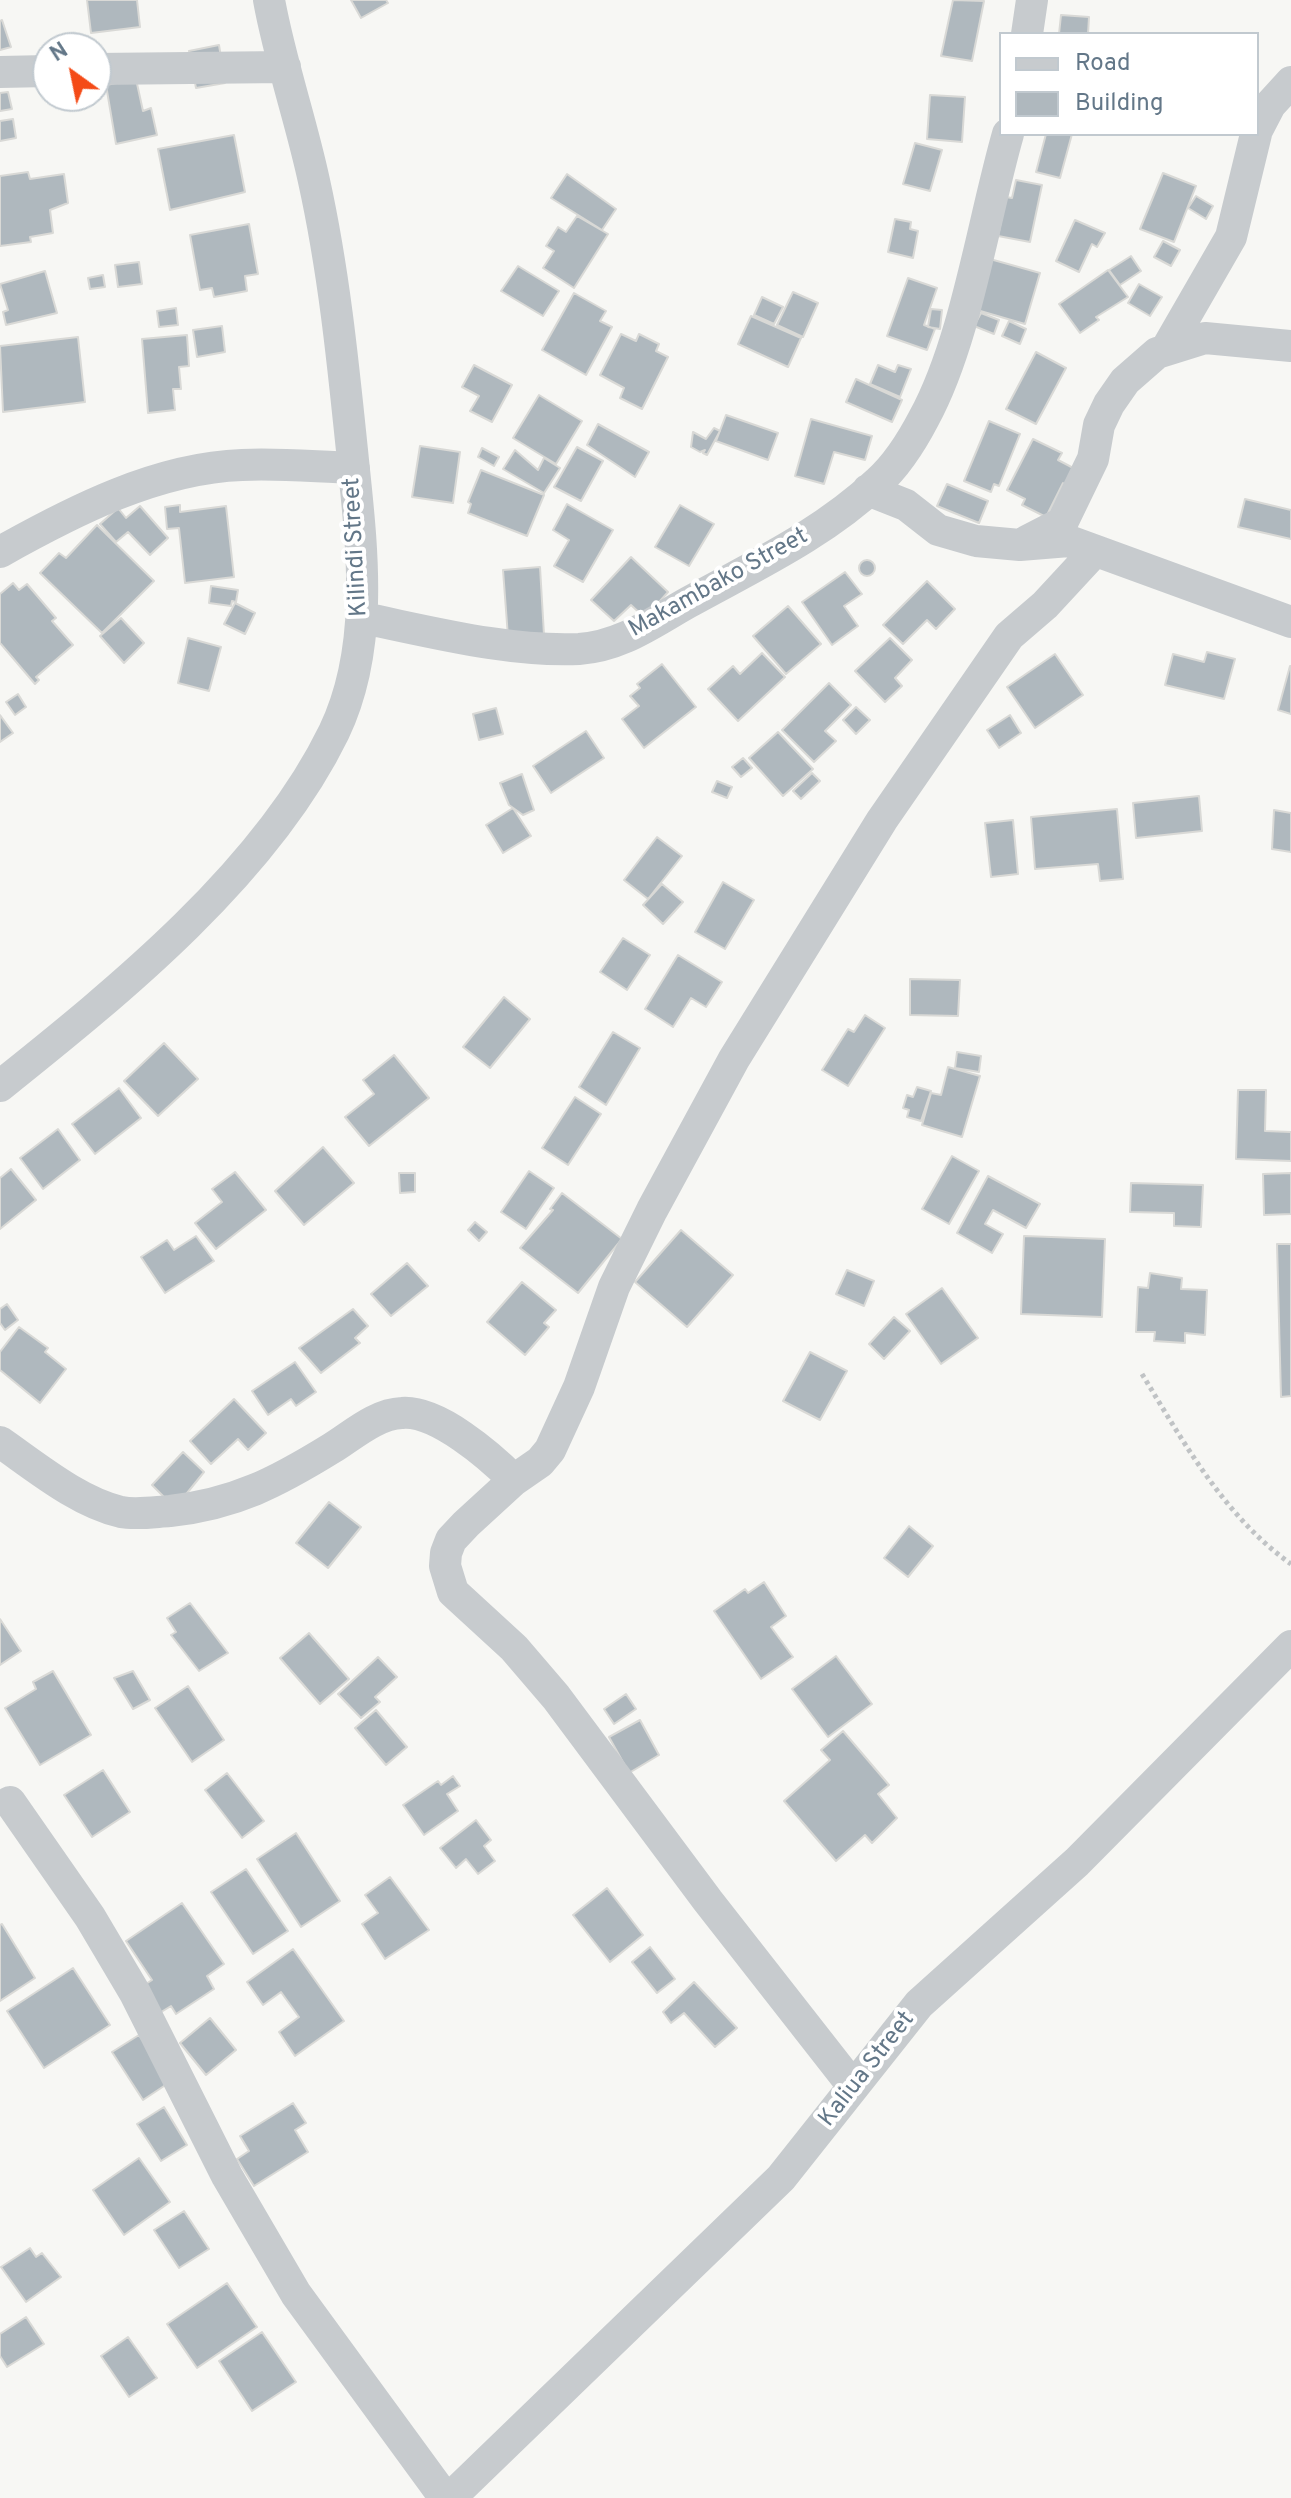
<!DOCTYPE html>
<style>
body{margin:0}
#map{position:relative;width:1291px;height:2498px;overflow:hidden;background:#f7f7f4;font-family:Overpass,sans-serif}
canvas{display:block}
.legend{position:absolute;left:999px;top:32px;width:260px;height:104px;box-sizing:border-box;background:#fff;border:2px solid #c1c9cf;margin:0;padding:10px 14px;list-style:none;font-size:24px;color:#637788}
.legend li{display:flex;align-items:center;gap:16px;height:40px}
.legend b{width:40px;border:2px solid #c1c9cf}
.north{position:absolute;left:32px;top:32px;width:80px;height:80px;box-sizing:border-box;background:#fff;border:2px solid #c1c9cf;border-radius:50%;rotate:327deg;font-size:22px;font-weight:700;line-height:32px;text-align:center;color:#637788}
.north::after{content:'';display:block;margin:auto;width:28px;height:36px;background:#f44b17;clip-path:polygon(50% 0,100% 100%,50% 72%,0 100%)}
</style>
<div id="map">
<canvas width="1291" height="2498"></canvas>
<ul class="legend">
<li><b style="height:10px;background:#c7cbce"></b>Road</li>
<li><b style="height:22px;background:#afb8be"></b>Building</li>
</ul>
<div class="north">N</div>
</div>
<script>
const g = document.querySelector('canvas').getContext('2d');
g.lineJoin = 'round';
function paint(path, color) {
  g.fillStyle = color;
  g.fill(path, 'evenodd');
}
function trace(path, color, width, dash) {
  g.strokeStyle = color;
  g.lineWidth = width;
  g.lineCap = dash ? 'butt' : 'round';
  g.setLineDash(dash || []);
  g.stroke(path);
}
function label(font, color, halo, rows, align = 'center') {
  g.font = font + ' Overpass,sans-serif';
  g.lineWidth = 8;
  g.setLineDash([]);
  g.textBaseline = 'middle';
  g.strokeStyle = halo;
  g.fillStyle = color;
  for (const [text, x, y, turn = 0] of rows) {
    g.save();
    g.translate(x, y);
    g.rotate((+turn || 0) * Math.PI / 180);
    g.textAlign = isNaN(turn) ? turn : align;
    if (halo) g.strokeText(text, 0, 0);
    g.fillText(text, 0, 0);
    g.restore();
  }
}
const building = new Path2D(`
 M87,0H137L140,27L91,33Z
 M351,0H386L388,3L361,18Z
 M953,0L984,1L972,61L941,56Z
 M1061,15L1089,17L1088,34H1059Z
 M2,20L11,47L0,50V21Z
 M219,45L225,83L196,88L189,51Z
 M136,79L143,111L151,108L157,135L116,144L106,85Z
 M8,92L12,109L0,111V93Z
 M930,95L965,97L962,142L927,139Z
 M13,119L16,138L0,141V121Z
 M1046,134H1072L1060,178L1036,172Z
 M234,135L245,192L170,210L158,149Z
 M915,143L942,150L930,191L903,184Z
 M28,172L30,179L64,174L68,203L50,210L53,233L30,237L31,242L0,246V176Z
 M1163,173L1196,186L1174,242L1140,229Z
 M567,174L616,209L602,230L551,198Z
 M1016,180L1042,185L1030,242L998,236L1006,197L1012,198Z
 M1196,196L1213,206L1206,219L1188,208Z
 M577,216L608,234L574,288L543,268L554,251L546,246L558,227L566,232Z
 M895,219L911,222L910,229L918,231L913,258L888,252Z
 M1075,220L1105,233L1097,247L1092,244L1079,272L1056,261Z
 M249,224L258,274L245,276L247,291L214,297L212,288L200,290L190,235Z
 M1163,241L1180,250L1171,266L1154,257Z
 M1131,256L1141,271L1120,285L1109,270Z
 M990,259L1040,273L1025,324L970,308Z
 M139,262L142,284L118,287L115,265Z
 M518,266L559,291L543,316L501,291Z
 M1108,270L1128,297L1096,317L1099,320L1080,333L1059,304Z
 M45,271L57,313L6,325L3,312L8,310L0,284Z
 M103,275L105,287L90,289L88,278Z
 M908,278L937,288L924,325L935,329L927,350L887,336Z
 M1139,284L1162,297L1150,316L1128,303Z
 M793,292L818,303L803,337L777,325Z
 M574,293L606,311L600,321L612,327L586,375L542,350Z
 M762,297L783,307L774,324L754,315Z
 M176,308L178,325L159,327L157,311Z
 M931,309L942,310L940,329L928,327Z
 M981,313L999,320L994,334L974,326Z
 M751,316L801,338L788,367L738,344Z
 M1009,321L1026,329L1020,344L1002,336Z
 M222,326L225,352L197,357L193,330Z
 M621,334L636,341L639,334L659,344L656,351L668,357L642,409L620,398L624,388L600,375Z
 M187,335L189,366L179,367L181,389H173L175,410L148,413L142,339Z
 M78,337L85,402L3,412L0,346Z
 M1036,352L1066,368L1036,424L1006,409Z
 M474,365L512,385L492,422L470,411L479,396L462,387Z
 M878,365L895,372L898,365L911,369L900,397L870,384Z
 M856,379L902,400L892,422L846,402Z
 M539,395L582,421L556,464L513,438Z
 M726,415L778,433L768,460L716,441Z
 M811,419L872,436L865,460L834,452L824,484L795,476Z
 M989,421L1020,434L999,486L994,484L991,492L964,481Z
 M598,424L649,452L635,477L587,445Z
 M714,428L720,431L707,455L703,453L705,450L700,452L691,447L693,432L706,439Z
 M1033,439L1062,453L1058,460L1079,471L1070,487L1063,483L1046,517L1022,505L1025,499L1007,490Z
 M420,446L460,452L453,503L412,497Z
 M577,447L603,461L581,501L554,487Z
 M482,448L499,457L494,466L478,457Z
 M515,450L538,470L544,458L560,468L544,493L503,469Z
 M481,470L544,495L527,536L468,513L471,504L468,502Z
 M947,484L988,501L979,523L937,506Z
 M1245,499L1291,510V539L1238,527Z
 M567,504L613,530L583,582L554,566L569,540L553,530Z
 M180,505V512L226,506L234,577L185,583L179,528L167,529L165,507Z
 M680,505L714,524L689,566L655,547Z
 M140,506L168,538L150,555L128,532L116,542L100,524L118,508L126,518Z
 M97,525L154,581L102,633L40,573L59,553L66,558Z
 M631,557L668,592L645,618L631,605L614,621L591,600Z
 M859 568a8 8 0 1 1 16 0a8 8 0 1 1-16 0Z
 M540,567L544,635L508,637L503,570Z
 M845,572L862,594L844,606L858,626L832,645L802,602Z
 M927,581L955,609L936,629L927,620L903,644L883,625Z
 M13,583L19,590L27,584L56,618L52,621L73,645L36,677L39,680L35,684L0,643V594Z
 M211,586L238,590L236,602L232,601L231,606L209,603Z
 M235,603L255,613L245,634L224,624Z
 M788,606L821,644L786,674L753,636Z
 M121,618L144,643L124,663L100,636Z
 M188,638L221,647L209,691L178,683Z
 M890,638L912,660L895,678L902,686L885,702L855,671Z
 M1207,652L1235,659L1224,699L1165,685L1173,654L1204,662Z
 M762,653L785,677L738,721L708,689L733,666L740,674Z
 M1055,654L1083,695L1035,728L1007,687Z
 M662,664L696,707L644,748L622,719L639,706L630,696L640,688L637,684Z
 M1290,666H1291V714L1278,710Z
 M829,683L851,705L825,731L836,741L814,762L782,730Z
 M18,694L26,707L15,715L6,702Z
 M856,707L870,720L856,734L843,720Z
 M496,708L503,734L479,740L473,714Z
 M0,715L13,733L0,742Z
 M1010,715L1021,733L999,748L987,730Z
 M586,731L604,758L551,793L533,766Z
 M778,732L813,769L783,796L749,758Z
 M743,758L752,768L741,777L732,767Z
 M812,773L820,781L801,799L793,791Z
 M522,774L534,810L523,815L509,805L500,783Z
 M717,781L732,787L727,798L712,792Z
 M1199,796L1202,831L1136,838L1133,803Z
 M513,808L531,836L503,853L486,825Z
 M1117,809L1123,879L1100,881L1098,864L1035,869L1031,817Z
 M1274,810L1291,813V852L1272,849Z
 M1013,820L1018,874L991,877L985,823Z
 M657,837L682,856L648,899L624,880Z
 M723,882L754,900L725,949L695,932Z
 M662,884L683,902L663,924L643,905Z
 M623,938L650,955L627,990L600,972Z
 M678,955L722,982L706,1007L691,998L673,1027L645,1009Z
 M910,979L960,980L958,1016L910,1015Z
 M504,997L530,1019L490,1068L463,1047Z
 M865,1015L885,1028L848,1086L822,1070L848,1029L854,1032Z
 M613,1032L640,1048L606,1105L579,1087Z
 M164,1043L198,1079L158,1116L124,1081Z
 M957,1052L981,1056L979,1072L955,1068Z
 M394,1055L429,1098L369,1146L345,1117L374,1094L363,1080Z
 M948,1067L980,1076L962,1137L922,1125L931,1093L941,1095Z
 M917,1087L931,1091L921,1121L907,1117L909,1110L903,1108L907,1095L913,1097Z
 M119,1088L141,1118L95,1154L72,1124Z
 M1238,1090H1266L1265,1131L1291,1132V1161L1236,1159Z
 M575,1097L601,1114L568,1165L542,1148Z
 M58,1129L80,1160L43,1189L20,1158Z
 M323,1147L354,1183L304,1225L275,1191Z
 M952,1156L979,1171L949,1224L922,1209Z
 M11,1169L36,1200L0,1229V1178Z
 M529,1171L554,1188L526,1229L501,1212Z
 M235,1172L266,1210L216,1249L195,1223L222,1202L212,1189Z
 M399,1173H415V1192L400,1193Z
 M1291,1173V1214L1264,1215L1263,1174Z
 M988,1176L1040,1204L1026,1228L993,1210L985,1224L1003,1234L992,1253L957,1233Z
 M1131,1183L1203,1185L1201,1227L1174,1226V1213L1130,1212Z
 M562,1193L622,1239L578,1293L520,1248L553,1210L550,1209Z
 M475,1222L487,1232L479,1241L468,1230Z
 M681,1230L733,1275L687,1327L635,1282Z
 M196,1236L214,1261L165,1293L141,1257L167,1240L174,1250Z
 M1024,1236L1105,1239L1102,1317L1021,1314Z
 M1277,1244H1291V1396L1281,1397Z
 M407,1263L428,1286L391,1316L371,1294Z
 M847,1270L874,1281L864,1306L836,1294Z
 M1150,1273L1182,1278L1181,1289L1207,1290L1205,1335L1185,1333V1343L1154,1341L1155,1332H1136L1138,1287L1148,1288Z
 M522,1282L556,1310L544,1323L549,1327L525,1355L487,1322Z
 M942,1288L978,1338L941,1364L906,1314Z
 M7,1304L18,1320L5,1330L0,1323V1309Z
 M353,1309L368,1326L355,1338L360,1343L321,1373L299,1348Z
 M894,1317L910,1331L884,1359L869,1344Z
 M19,1327L48,1348L45,1352L66,1369L40,1403L0,1370V1352Z
 M810,1352L847,1371L820,1420L783,1401Z
 M295,1362L316,1392L296,1406L291,1399L268,1415L252,1391Z
 M234,1399L266,1433L248,1450L238,1439L211,1464L190,1441Z
 M183,1452L204,1472L175,1508L152,1485Z
 M329,1502L361,1527L328,1568L296,1543Z
 M909,1526L933,1546L908,1577L884,1558Z
 M764,1582L786,1616L771,1627L793,1657L761,1679L714,1611L745,1589L748,1593Z
 M190,1603L228,1653L199,1671L171,1635L176,1632L167,1618Z
 M0,1619L21,1651L0,1665Z
 M309,1633L349,1679L320,1704L280,1658Z
 M836,1656L872,1704L828,1737L792,1689Z
 M378,1657L397,1677L375,1697L380,1702L361,1718L338,1694Z
 M53,1671L91,1735L40,1765L5,1708L36,1689L33,1682Z
 M133,1671L150,1700L133,1709L114,1678Z
 M188,1686L224,1740L192,1762L155,1708Z
 M626,1694L636,1709L614,1724L604,1709Z
 M376,1710L407,1747L386,1765L355,1728Z
 M640,1720L659,1755L629,1773L609,1737Z
 M843,1731L889,1785L878,1794L897,1818L872,1843L865,1835L836,1861L784,1801L830,1760L821,1750Z
 M103,1770L130,1812L92,1837L64,1795Z
 M227,1773L264,1821L242,1838L205,1790Z
 M453,1776L460,1786L447,1794L458,1811L424,1835L403,1805L438,1781L441,1785Z
 M476,1820L491,1840L484,1846L495,1861L478,1874L466,1859L456,1868L440,1848Z
 M296,1833L340,1901L301,1927L257,1859Z
 M246,1869L288,1931L253,1954L211,1892Z
 M390,1877L429,1930L385,1959L362,1924L378,1913L365,1895Z
 M607,1888L643,1935L610,1962L573,1915Z
 M182,1903L224,1964L207,1976L214,1989L176,2014L171,2006L153,2017L135,1991L152,1980L126,1941Z
 M2,1924L35,1978L0,2001V1925Z
 M650,1947L675,1979L657,1993L632,1962Z
 M293,1949L344,2021L295,2056L279,2032L299,2017L281,1992L263,2005L247,1982Z
 M73,1968L110,2025L44,2068L7,2011Z
 M694,1982L737,2028L715,2047L684,2013L671,2023L663,2012Z
 M210,2018L236,2050L206,2075L180,2043Z
 M139,2035L170,2082L143,2100L112,2052Z
 M293,2103L306,2123L295,2130L308,2152L254,2186L237,2159L249,2151L240,2136Z
 M164,2107L187,2145L161,2161L137,2124Z
 M139,2158L170,2202L124,2235L93,2190Z
 M184,2211L209,2249L179,2268L154,2230Z
 M30,2248L36,2257L42,2253L61,2277L26,2302L1,2267Z
 M227,2283L257,2327L197,2368L167,2324Z
 M26,2317L44,2344L7,2367L0,2356V2334Z
 M262,2332L296,2382L252,2411L219,2361Z
 M128,2337L157,2378L129,2397L101,2356Z`);
paint(building, '#afb8be');
trace(building, '#d9d9d6', 2);
trace(new Path2D(`
 M1142,1374C1184,1443 1225,1517 1291,1564`), '#c0c3c5', 5, [4, 4]);
trace(new Path2D(`
 M1027,34L1032,0
 M96,69L285,67
 M0,72L48,71
 M1257,130L1270,105L1291,82
 M1167,348L1231,237L1256,134
 M868,490L906,505L938,530L976,541L1020,545L1069,541L1291,622
 M1027,541L1062,523L1093,459L1099,425L1109,404L1125,381L1157,353L1205,338L1291,346
 M0,552C73,511 157,468 242,465C279,463 317,467 354,468
 M363,618C432,632 508,652 579,649C622,646 653,622 689,602C754,566 823,534 878,482C897,465 912,441 924,418C966,341 983,221 1008,134
 M0,1086C120,990 266,872 334,732C373,651 363,556 354,470C344,373 335,276 314,181C301,120 280,61 269,0
 M0,1442C36,1467 78,1502 121,1512C136,1515 154,1512 170,1511C235,1504 277,1482 332,1448C353,1435 376,1414 402,1413C437,1410 490,1456 514,1480
 M10,1802L90,1917L135,1993L227,2176L296,2294L445,2498
 M852,2085L708,1901L556,1697L514,1648L453,1592L445,1566L446,1553L451,1540L466,1524L514,1480L540,1462L550,1450L579,1387L614,1287L652,1210L734,1059L882,820L1009,636L1045,605L1095,551
 M450,2498L781,2178L919,2004L1077,1862L1291,1646`), '#c7cbce', 32);
label('24px', '#637788', '#fff', [
 ["Kilindi Street",357,547,-93],
 ["Makambako Street",719,584,-29],
 ["Kaliua Street",868,2070,-52]
]);
</script>
